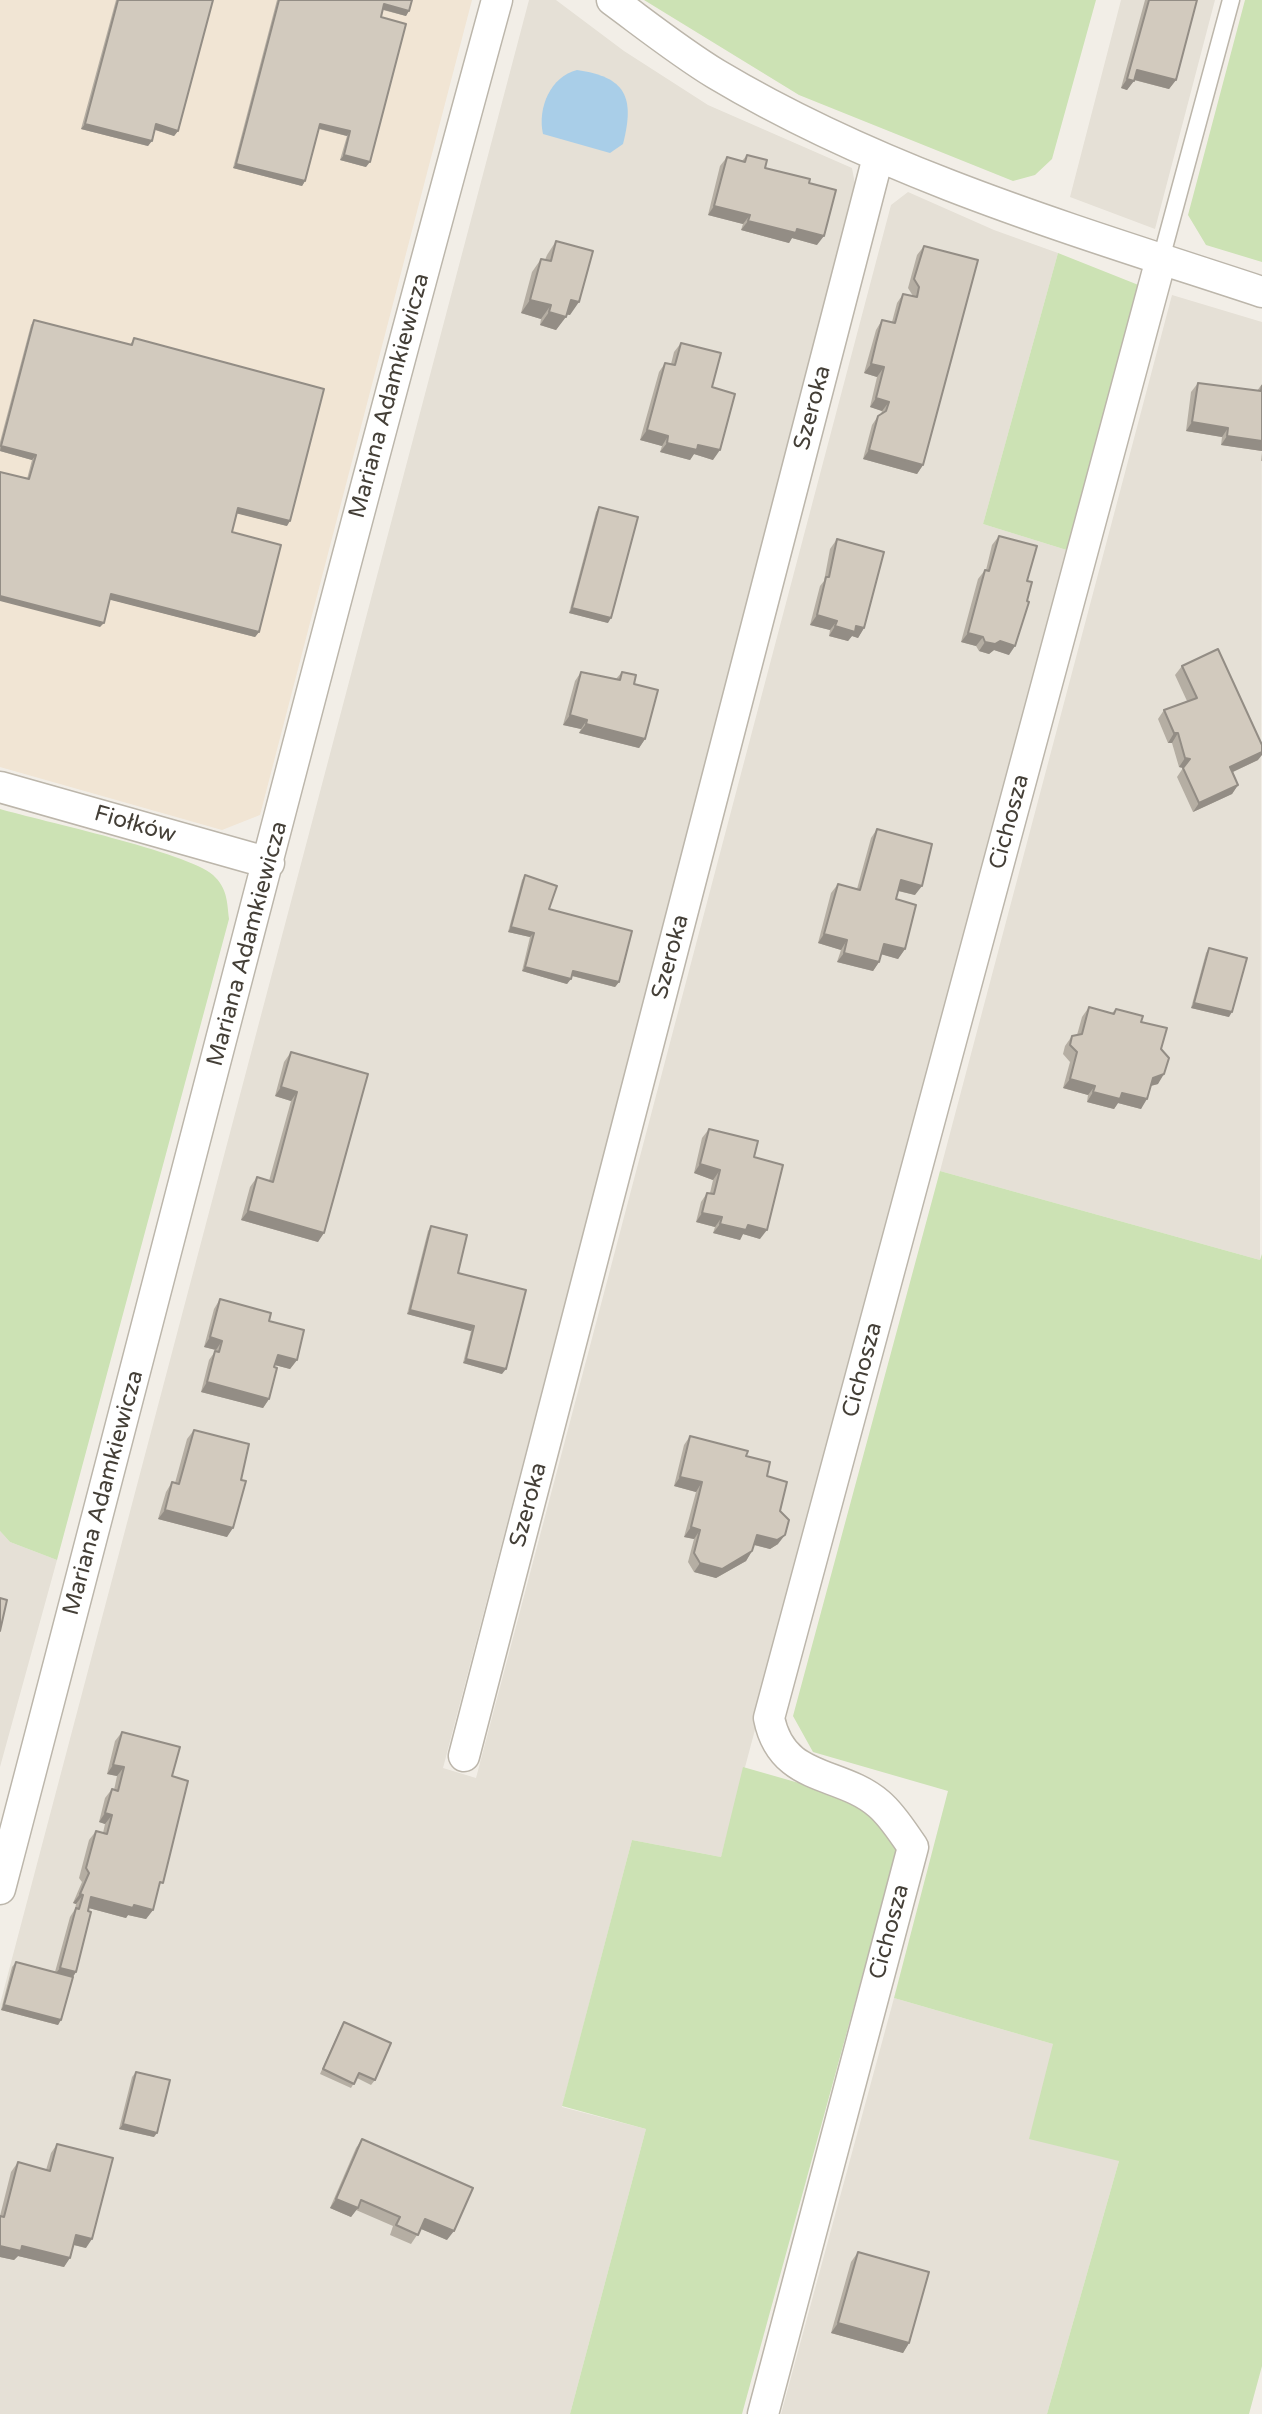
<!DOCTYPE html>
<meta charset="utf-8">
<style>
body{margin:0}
canvas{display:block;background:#f2eee7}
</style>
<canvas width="1262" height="2414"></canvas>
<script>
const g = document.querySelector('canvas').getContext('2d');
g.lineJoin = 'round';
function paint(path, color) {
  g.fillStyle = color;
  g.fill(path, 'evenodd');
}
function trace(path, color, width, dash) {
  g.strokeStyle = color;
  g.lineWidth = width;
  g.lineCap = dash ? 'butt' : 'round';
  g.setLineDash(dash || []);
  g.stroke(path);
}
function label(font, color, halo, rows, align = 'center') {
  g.font = font + ' "Varela Round",sans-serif';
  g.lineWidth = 6;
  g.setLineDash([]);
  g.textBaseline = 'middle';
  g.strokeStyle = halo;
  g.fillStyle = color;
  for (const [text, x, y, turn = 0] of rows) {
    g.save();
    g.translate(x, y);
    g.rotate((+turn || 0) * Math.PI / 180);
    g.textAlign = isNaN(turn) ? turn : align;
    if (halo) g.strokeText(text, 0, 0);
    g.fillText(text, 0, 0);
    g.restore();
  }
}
paint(new Path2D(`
 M529,0H556L624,51L708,105L852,168L856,190L443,1768L476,1778L891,205L908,192L994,230L1058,253L983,524L1070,551L721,1857L632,1840L562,2107L646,2129L570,2414H0V2004Z
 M1121,0H1215L1155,229L1070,197Z
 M1172,295L1262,322L1260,1260L940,1171Z
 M0,1531L10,1542L57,1560L0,1767Z
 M894,1998L1053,2044L1119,2161L1047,2414H781Z`), '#e5e0d6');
paint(new Path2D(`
 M0,0H472L260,815L222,830L0,767Z`), '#f1e5d4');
paint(new Path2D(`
 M644,0H1096L1052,159L1035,175L1013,181L799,95Z
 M1245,0H1262V262L1206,245L1188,215Z
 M1058,253L1141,286L1070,551L983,524Z
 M0,809C41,821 187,852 213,875C227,888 227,900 229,919L57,1560L10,1542L0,1531Z
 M940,1171L1260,1260L1262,1254V2366L1249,2414H1047L1119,2161L1029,2139L1053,2044L894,1998L948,1791L813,1752L793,1716Z
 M743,1767L876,1805L899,1842L742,2414H570L646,2129L562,2106L632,1840L721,1857Z`), '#cce2b4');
paint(new Path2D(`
 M577,70C626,77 635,97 623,144L610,153L543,134C537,108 551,76 577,70Z`), '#a9cee8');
const lane = new Path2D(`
 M1161,259L1231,0`);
const street = new Path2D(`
 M612,0C646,25 680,52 716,74C885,175 1077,231 1262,292
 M0,787L269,863
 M464,1756L878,157
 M0,1889C165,1260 325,628 497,0
 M763,2414L913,1847C903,1833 893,1816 879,1804C840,1770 782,1783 769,1718L1161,259`);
trace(lane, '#bcb6ab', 19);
trace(street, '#bcb6ab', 33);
trace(lane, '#fff', 16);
trace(street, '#fff', 30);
paint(new Path2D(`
 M116,0H213L178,131L174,136L155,130L148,146L81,129Z
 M277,0H412L406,16L383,10L381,17L366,167L340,160L347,136L319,129L305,181L302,186L233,168Z
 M1145,0H1197L1176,80L1169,89L1134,80L1127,90L1121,88Z
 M747,155L765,168L809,183L817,245L792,238L789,243L741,230L743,224L708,215L720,166L727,157L742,161Z
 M556,241L570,315H566L556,330L540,325L541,319L521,313L532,272L541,259L545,260L547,255Z
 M924,246L923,465L917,474L863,459L872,425L878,416L881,414L882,411L870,407L877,377L864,373L876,330L882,320L892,322L897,303L903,294L913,296L908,288L917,255Z
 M34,320L130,345L134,338L287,526L237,513L232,532L259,632L255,637L109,599L100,627L27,479L32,460L0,451V442L31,325Z
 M681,343L712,387L713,460L694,454L690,460L660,452L662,446L640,440L659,372L665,363L671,364L674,352Z
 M1198,383L1257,391L1262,384V461H1261L1262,451L1221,445L1222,437L1186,431L1191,392Z
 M599,507L608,623L569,613L596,512Z
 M999,536L1009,655L994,650L989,654L979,651L976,646L961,642L978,579L985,570H986L992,545Z
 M837,539L864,628L858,638L852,636L848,641L829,636L830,630L810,625L820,586L824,581L830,549Z
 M1182,666L1258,760L1233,772L1238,785L1232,794L1193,812L1177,777L1183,768L1179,767L1172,743H1168L1158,719L1164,710L1187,701L1175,675Z
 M581,672L616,679L622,672L634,684L645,739L639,748L579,733L581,729L563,725L575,681Z
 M877,829L915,895L898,891L896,899L905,949L898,959L881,954L879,962L873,971L837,962L841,950L818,943L831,893L838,884L857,889L871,838Z
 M525,875L549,909L619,982L615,987L572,976L567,984L522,971L530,937L508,932L522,880Z
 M1209,948L1229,1017L1191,1008L1206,953Z
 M1089,1007L1112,1013L1116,1009L1141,1022L1161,1049L1158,1084L1151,1086L1141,1109L1118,1103L1114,1109L1087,1102L1088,1095L1063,1088L1070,1062L1063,1054L1065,1046L1072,1036L1077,1035L1082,1017Z
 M291,1052L368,1074L318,1242L241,1220L250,1187L257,1177L269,1181L291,1101L275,1096L284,1062Z
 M709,1129L754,1157L760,1239L743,1234L740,1240L713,1233L715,1227L696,1222L701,1202L707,1193H710L713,1180L694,1173L702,1138Z
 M431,1226L458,1273L502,1374L463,1363L471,1331L407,1314L428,1231Z
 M220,1299L269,1321L297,1360L290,1369L275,1365L269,1399L263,1408L201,1392L209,1360L216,1350L204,1347L214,1309Z
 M194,1430L241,1480L227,1537L158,1519L166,1492L172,1482L175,1483L187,1439Z
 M690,1436L746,1456L767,1476L780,1511L778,1544L770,1549L754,1545L752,1551L746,1561L716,1578L694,1572L688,1562L694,1539L684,1537L696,1492L674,1486L684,1445Z
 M122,1732L172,1776L157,1891L153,1910L146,1919L128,1915L126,1918L89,1908L76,1972L73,1977L58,2025L1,2010L12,1967L16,1962L55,1972L70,1917L75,1909L76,1904L73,1903L82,1882L79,1878L89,1840L96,1831L103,1833L105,1824L99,1822L105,1798L112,1789L114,1790L117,1776L107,1774L115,1741Z
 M344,2022L375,2080L371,2085L357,2078L351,2088L320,2074L341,2027Z
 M136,2072L154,2137L119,2129L132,2077Z
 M362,2139L447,2240L421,2229L411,2244L390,2235L393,2226L356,2210L351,2217L330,2208L356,2148Z
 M57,2144L86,2248L74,2245L64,2267L18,2256L14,2260L0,2257V2216L11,2172L18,2162L46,2170L51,2153Z
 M858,2252L909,2343L903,2353L831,2333L851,2262Z`), '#b5aea3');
paint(new Path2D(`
 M384,4L409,11L406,16L381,9Z
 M1137,70L1176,80L1169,89L1131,79Z
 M1127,79L1134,81L1127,90L1121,88Z
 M85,124L152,141L148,146L81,129Z
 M156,124L178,131L174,136L153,129Z
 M320,124L350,131L347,136L317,128Z
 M344,155L370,162L366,167L340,160Z
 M236,164L305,181L302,186L233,168Z
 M714,206L750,215L743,224L708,215Z
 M748,221L797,229L824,236L817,245L792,238L789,243L741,230Z
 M530,300L551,305L541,319L521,313Z
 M571,300L579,302L570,315L561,313Z
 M549,312L566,317L556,330L540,325Z
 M871,364L884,367L877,377L864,373Z
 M876,398L889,402L882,411L870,407Z
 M1192,422L1228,428L1222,437L1186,431Z
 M647,430L668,436L662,446L640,440Z
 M1227,436L1262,441V451L1221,445Z
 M667,443L698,445L720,450L713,460L694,454L690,460L660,452Z
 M1,446L36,455L32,460L0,451Z
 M869,450L923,465L917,474L863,459Z
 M238,508L290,521L287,526L235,513Z
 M111,594L259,632L255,637L107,599Z
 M0,596L104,623L100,627L0,601Z
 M572,608L611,618L608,623L569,613Z
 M817,615L837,621L830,630L810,625Z
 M835,626H856L864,628L858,638L852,636L848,641L829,636Z
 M968,633L983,637L976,646L961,642Z
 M1000,641L1015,646L1009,655L994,650L989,654L979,651L985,642Z
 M570,715L587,720L581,729L563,725Z
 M586,724L645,739L639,748L579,733Z
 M1174,733H1178L1172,743H1168Z
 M1262,752V755L1258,760L1224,776L1230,767Z
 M1185,758L1190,759L1183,768L1179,767Z
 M1238,785L1232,794L1193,812L1199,803Z
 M901,880L922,886L915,895L895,890Z
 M511,927L534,933L530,937L508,932Z
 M824,934L847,940L841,950L818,943Z
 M884,944L905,949L898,959L877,953Z
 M844,953L879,962L873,971L837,962Z
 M525,967L571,979L567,984L522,971Z
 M573,971L619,982L615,987L569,975Z
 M1194,1003L1232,1012L1229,1017L1191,1008Z
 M1164,1074L1158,1084L1146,1087L1153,1078Z
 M1070,1079L1095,1086L1088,1095L1063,1088Z
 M281,1087L297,1092L291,1101L275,1096Z
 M1093,1092L1122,1093L1147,1099L1141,1109L1118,1103L1114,1109L1087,1102Z
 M700,1164L720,1170L713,1180L694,1173Z
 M248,1211L324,1233L318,1242L241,1220Z
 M702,1213L722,1217L715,1227L696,1222Z
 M720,1224L748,1225L767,1230L760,1239L743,1234L740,1240L713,1233Z
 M410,1310L474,1326L471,1331L407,1314Z
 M210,1337L222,1341L216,1350L204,1347Z
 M278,1355L297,1360L290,1369L271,1364Z
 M466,1359L506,1369L502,1374L463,1363Z
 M207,1382L269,1399L263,1408L201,1392Z
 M680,1477L702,1482L696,1492L674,1486Z
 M165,1510L233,1528L227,1537L158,1519Z
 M691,1527L700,1530L694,1539L684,1537Z
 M757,1535H785L778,1544L770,1549L751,1544Z
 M752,1551L746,1561L716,1578L694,1572L700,1563Z
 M113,1765L124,1767L117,1776L107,1774Z
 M105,1813L112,1815L105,1824L99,1822Z
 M80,1894L83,1895L76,1904L73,1903Z
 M91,1897L134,1905L153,1910L146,1919L128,1915L126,1918L85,1907Z
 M60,1968L76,1972L70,1981L53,1977Z
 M4,2005L61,2020L58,2025L1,2010Z
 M123,2124L157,2133L154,2137L119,2129Z
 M336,2199L358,2208L351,2217L330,2208Z
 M425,2219L454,2231L447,2240L419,2228Z
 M76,2235L92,2239L86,2248L70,2244Z
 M0,2246H22L70,2258L64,2267L18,2256L14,2260L0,2257Z
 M838,2323L909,2343L903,2353L831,2333Z`), '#938d85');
const building = new Path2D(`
 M118,0H213L178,131L156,124L152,141L85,124Z
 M279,0H412L409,11L384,4L381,17L406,24L370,162L344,155L350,131L320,124L305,181L236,164Z
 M1149,0H1197L1176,80L1137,70L1134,81L1127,79Z
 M747,155L767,160L765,168L810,179L809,183L836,190L824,236L797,229L796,233L748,221L750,215L714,206L727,157L745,162Z
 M556,241L593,251L579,302L571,300L566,317L549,312L551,305L530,300L541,259L551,261Z
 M924,246L978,260L923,465L869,450L878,416L886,411L889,402L876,398L884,367L871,364L876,343L882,320L895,323L903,294L917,297L919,287L914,279Z
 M34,320L132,345L134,338L324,389L290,521L238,508L232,532L281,545L259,632L111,594L104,623L0,596V472L29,479L36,455L1,446Z
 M681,343L721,353L712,387L735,394L720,450L698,445L697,450L667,443L668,436L647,430L665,363L675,365Z
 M1198,383L1261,391L1262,386V441L1227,436L1228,428L1192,422Z
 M599,507L638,517L611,618L572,608Z
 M999,536L1037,546L1027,581L1032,582L1027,601L1029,602L1015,646L1000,641L995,644L985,642L983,637L968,633L985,570L989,571Z
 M837,539L884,552L864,628L856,626L855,632L835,626L837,621L817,615L826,577H829Z
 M1218,649L1262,745V752L1230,767L1238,785L1199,803L1183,768L1190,759L1185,758L1178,733H1174L1164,710L1197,698L1182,666Z
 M581,672L620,680L622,672L636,675L634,684L658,690L645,739L586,724L587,720L570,715Z
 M877,829L932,844L922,886L901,880L896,899L916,905L905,949L884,944L879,962L844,953L847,940L824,934L838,884L860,890Z
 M525,875L557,886L549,909L632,931L619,982L573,971L571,979L525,967L534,933L511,927Z
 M1209,948L1247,958L1232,1012L1194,1003Z
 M1089,1007L1114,1014L1116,1009L1143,1016L1141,1022L1167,1028L1161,1049L1169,1058L1164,1074L1153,1078L1147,1099L1122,1093L1120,1099L1093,1092L1095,1086L1070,1079L1077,1052L1070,1045L1072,1036L1082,1034Z
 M291,1052L368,1074L324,1233L248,1211L257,1177L273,1182L297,1092L281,1087Z
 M709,1129L758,1141L754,1157L783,1165L767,1230L748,1225L746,1230L720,1224L722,1217L702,1213L707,1193L714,1194L720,1170L700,1164Z
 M431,1226L467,1235L458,1273L526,1290L506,1369L466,1359L474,1326L410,1310Z
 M220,1299L271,1313L269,1321L304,1330L297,1360L278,1355L274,1367L277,1368L269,1399L207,1382L215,1351L219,1352L222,1341L210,1337Z
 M194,1430L249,1444L241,1480L246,1481L233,1528L165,1510L172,1482L179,1484Z
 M690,1436L748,1451L746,1456L770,1462L767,1476L787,1482L780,1511L789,1520L785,1535L777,1540L757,1535L752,1551L722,1569L700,1563L694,1553L700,1530L691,1527L702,1482L680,1477Z
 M0,1598L7,1600L0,1631Z
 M122,1732L180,1747L172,1776L188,1781L163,1883L160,1882L153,1910L134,1905L133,1908L91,1897L88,1911L91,1912L76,1972L60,1968L76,1908L79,1909L83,1895L80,1894L89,1873L86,1868L96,1831L107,1834L112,1815L105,1813L112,1789L118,1791L124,1767L113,1765Z
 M16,1962L73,1977L61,2020L4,2005Z
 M344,2022L391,2043L375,2080L359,2073L354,2084L323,2069Z
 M136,2072L170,2080L157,2133L123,2124Z
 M362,2139L473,2188L454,2231L425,2219L418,2235L396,2225L400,2217L361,2200L358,2208L336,2199Z
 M57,2144L113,2158L92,2239L76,2235L70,2258L22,2246L21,2251L0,2246V2216L4,2217L18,2162L50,2171Z
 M858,2252L929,2272L909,2343L838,2323Z`);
paint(building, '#d2cabe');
trace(building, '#938d85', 2);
label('23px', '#443f37', '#fff', [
 ["Mariana Adamkiewicza",390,396,-75],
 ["Szeroka",813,408,-75],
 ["Cichosza",1010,822,-75],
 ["Fiołków",135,825,16],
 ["Mariana Adamkiewicza",248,944,-75],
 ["Szeroka",671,957,-75],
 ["Cichosza",863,1370,-75],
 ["Mariana Adamkiewicza",104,1493,-75],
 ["Szeroka",529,1505,-75],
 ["Cichosza",890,1932,-75]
]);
</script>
